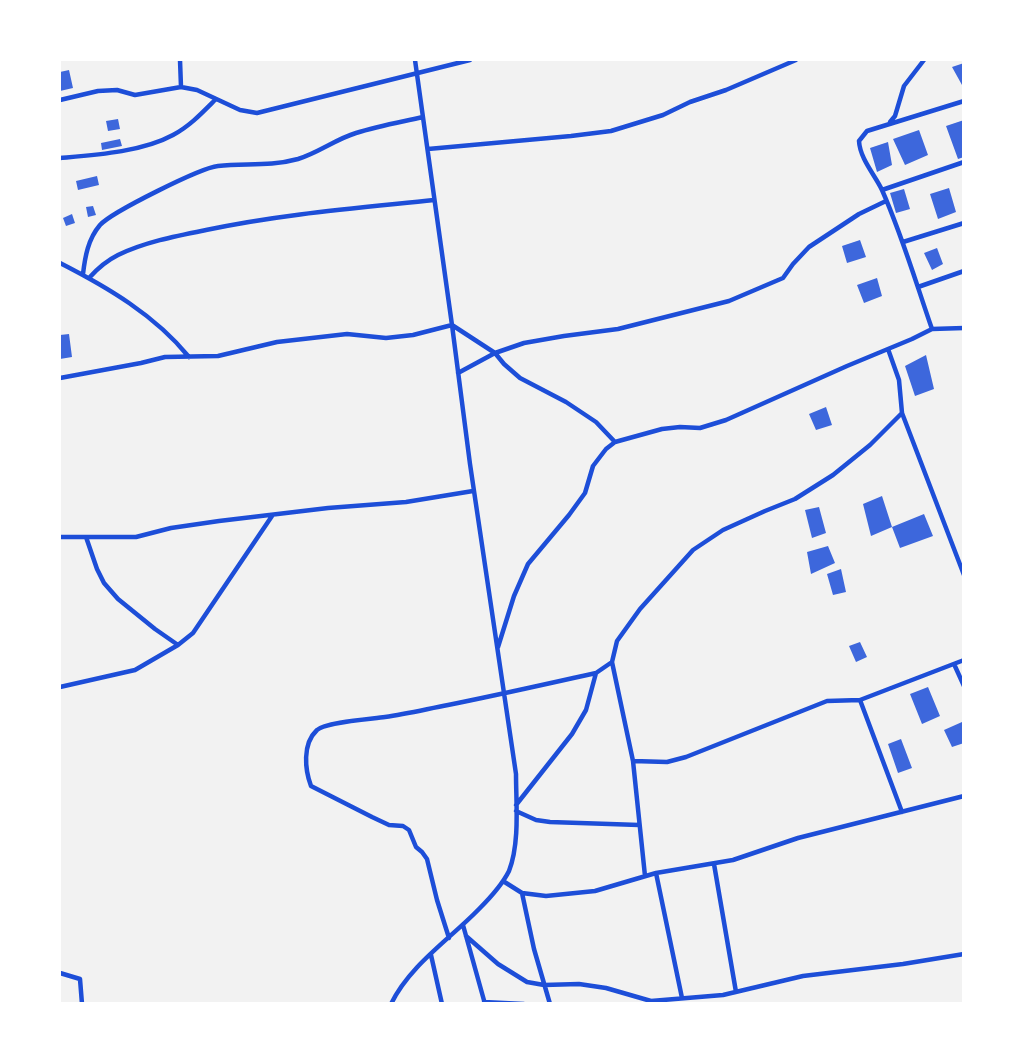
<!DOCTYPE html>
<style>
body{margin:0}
#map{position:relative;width:1023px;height:1063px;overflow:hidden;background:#f2f2f2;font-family:"Varela Round",sans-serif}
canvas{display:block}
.frame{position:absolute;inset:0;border:61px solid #fff;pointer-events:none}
</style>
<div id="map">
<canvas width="1023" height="1063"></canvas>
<div class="frame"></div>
</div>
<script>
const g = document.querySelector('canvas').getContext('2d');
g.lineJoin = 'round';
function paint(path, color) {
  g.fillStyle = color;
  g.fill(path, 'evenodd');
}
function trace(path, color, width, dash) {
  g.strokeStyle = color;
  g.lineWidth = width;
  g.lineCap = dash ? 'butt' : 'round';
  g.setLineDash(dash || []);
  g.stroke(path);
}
paint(new Path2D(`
 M964,63V84L962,85L952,67Z
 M69,70L73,88L60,91V72Z
 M118,119L120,129L108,131L106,121Z
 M964,120V157L958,159L946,126Z
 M919,130L928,155L905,165L893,139Z
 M120,139L122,146L102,150L101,143Z
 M888,142L892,165L877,172L870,148Z
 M97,176L99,185L78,190L76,181Z
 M949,188L956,212L938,219L930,194Z
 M904,189L910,209L896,213L890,193Z
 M93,206L96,215L88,217L86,207Z
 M72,214L75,223L66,226L63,218Z
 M860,240L866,257L847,263L842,246Z
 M937,248L943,264L932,270L924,253Z
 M877,278L882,296L864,303L857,285Z
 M69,334L72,357L60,359V335Z
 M926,355L934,389L915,396L905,366Z
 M826,407L832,425L816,430L809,414Z
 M882,496L892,527L924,514L933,536L900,548L892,527L871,536L863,504Z
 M819,507L826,533L812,538L805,510Z
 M828,546L835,563L811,574L807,552Z
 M841,569L846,592L833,595L827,574Z
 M860,642L867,657L856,662L849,646Z
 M928,687L940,716L922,724L910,694Z
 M962,722L964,726V743L952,747L944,730Z
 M901,739L912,768L898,773L888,744Z`), '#3d67dc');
trace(new Path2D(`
 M180,60L181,87
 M60,100L98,91L117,90L135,95L181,87L197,90L240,110L257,113L470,60
 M890,122L895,116L904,86L924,60
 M428,149L571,136L611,131L663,115L690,102L726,90L796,60
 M60,158C95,155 142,152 173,135C190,126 203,112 216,99
 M882,190L964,162
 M903,242L964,223
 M60,263C107,287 155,315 189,357
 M83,274C85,257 88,239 100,225C112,212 200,168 218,166C246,163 269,167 298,159C318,153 336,139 356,133C378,126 401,122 423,117
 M89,278C97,269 106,261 118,255C145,242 176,236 206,230C281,214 358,208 434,200
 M918,287L964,271
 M932,329C916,283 902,235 882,190C875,175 860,159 859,141L867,131L964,101
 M888,349L899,380L902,413L964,575
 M458,373L495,353L524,343L564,336L618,329L729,301L783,278L793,264L809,247L859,214L886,201
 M60,378L141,363L165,357L218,356L277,342L347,334L386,338L413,335L452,325L495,353L504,364L520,378L566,402L596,422L615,442
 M60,537H136L171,528L219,521L328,508L406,502L473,491
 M86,537L97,569L104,583L118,599L155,629L178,645
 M498,647L514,596L528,564L569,515L585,493L593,466L606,449L615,442L662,429L680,427L700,428L726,420L847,366L912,339L932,329L964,328
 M612,662L633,761L645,876
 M954,664L964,686
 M60,687L135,670L178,645L193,633L272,516
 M860,700L902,812
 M633,761L667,762L686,757L827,701L860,700L964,660
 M516,805L572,734L586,710L596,673L612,662L617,641L640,609L693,550L723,530L765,511L795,499L833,475L870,445L902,413
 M516,811L536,820L550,822L639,825
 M714,864L736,992
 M656,873L682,998
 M503,881L522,893L546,896L595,891L656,873L733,860L798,838L964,796
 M522,893L534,949L550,1004
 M463,925L485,1004
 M466,936L498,964L527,982L544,985L579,984L606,988L651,1001L723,995L803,976L903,964L964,954
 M449,938L437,900L427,859L422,852L416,847L409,830L403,826L389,825L372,817L311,786C305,770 302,744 317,730C325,722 371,719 385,717C406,714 427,709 448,705C498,695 546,684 596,673
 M431,955L442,1004
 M60,973L80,979L82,1004
 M484,1002L524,1004
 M391,1004C410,965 450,939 479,909C490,898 502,885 509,871C520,843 516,803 516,774L470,464L452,325L415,60`), '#1d4ed8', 4.5);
</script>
